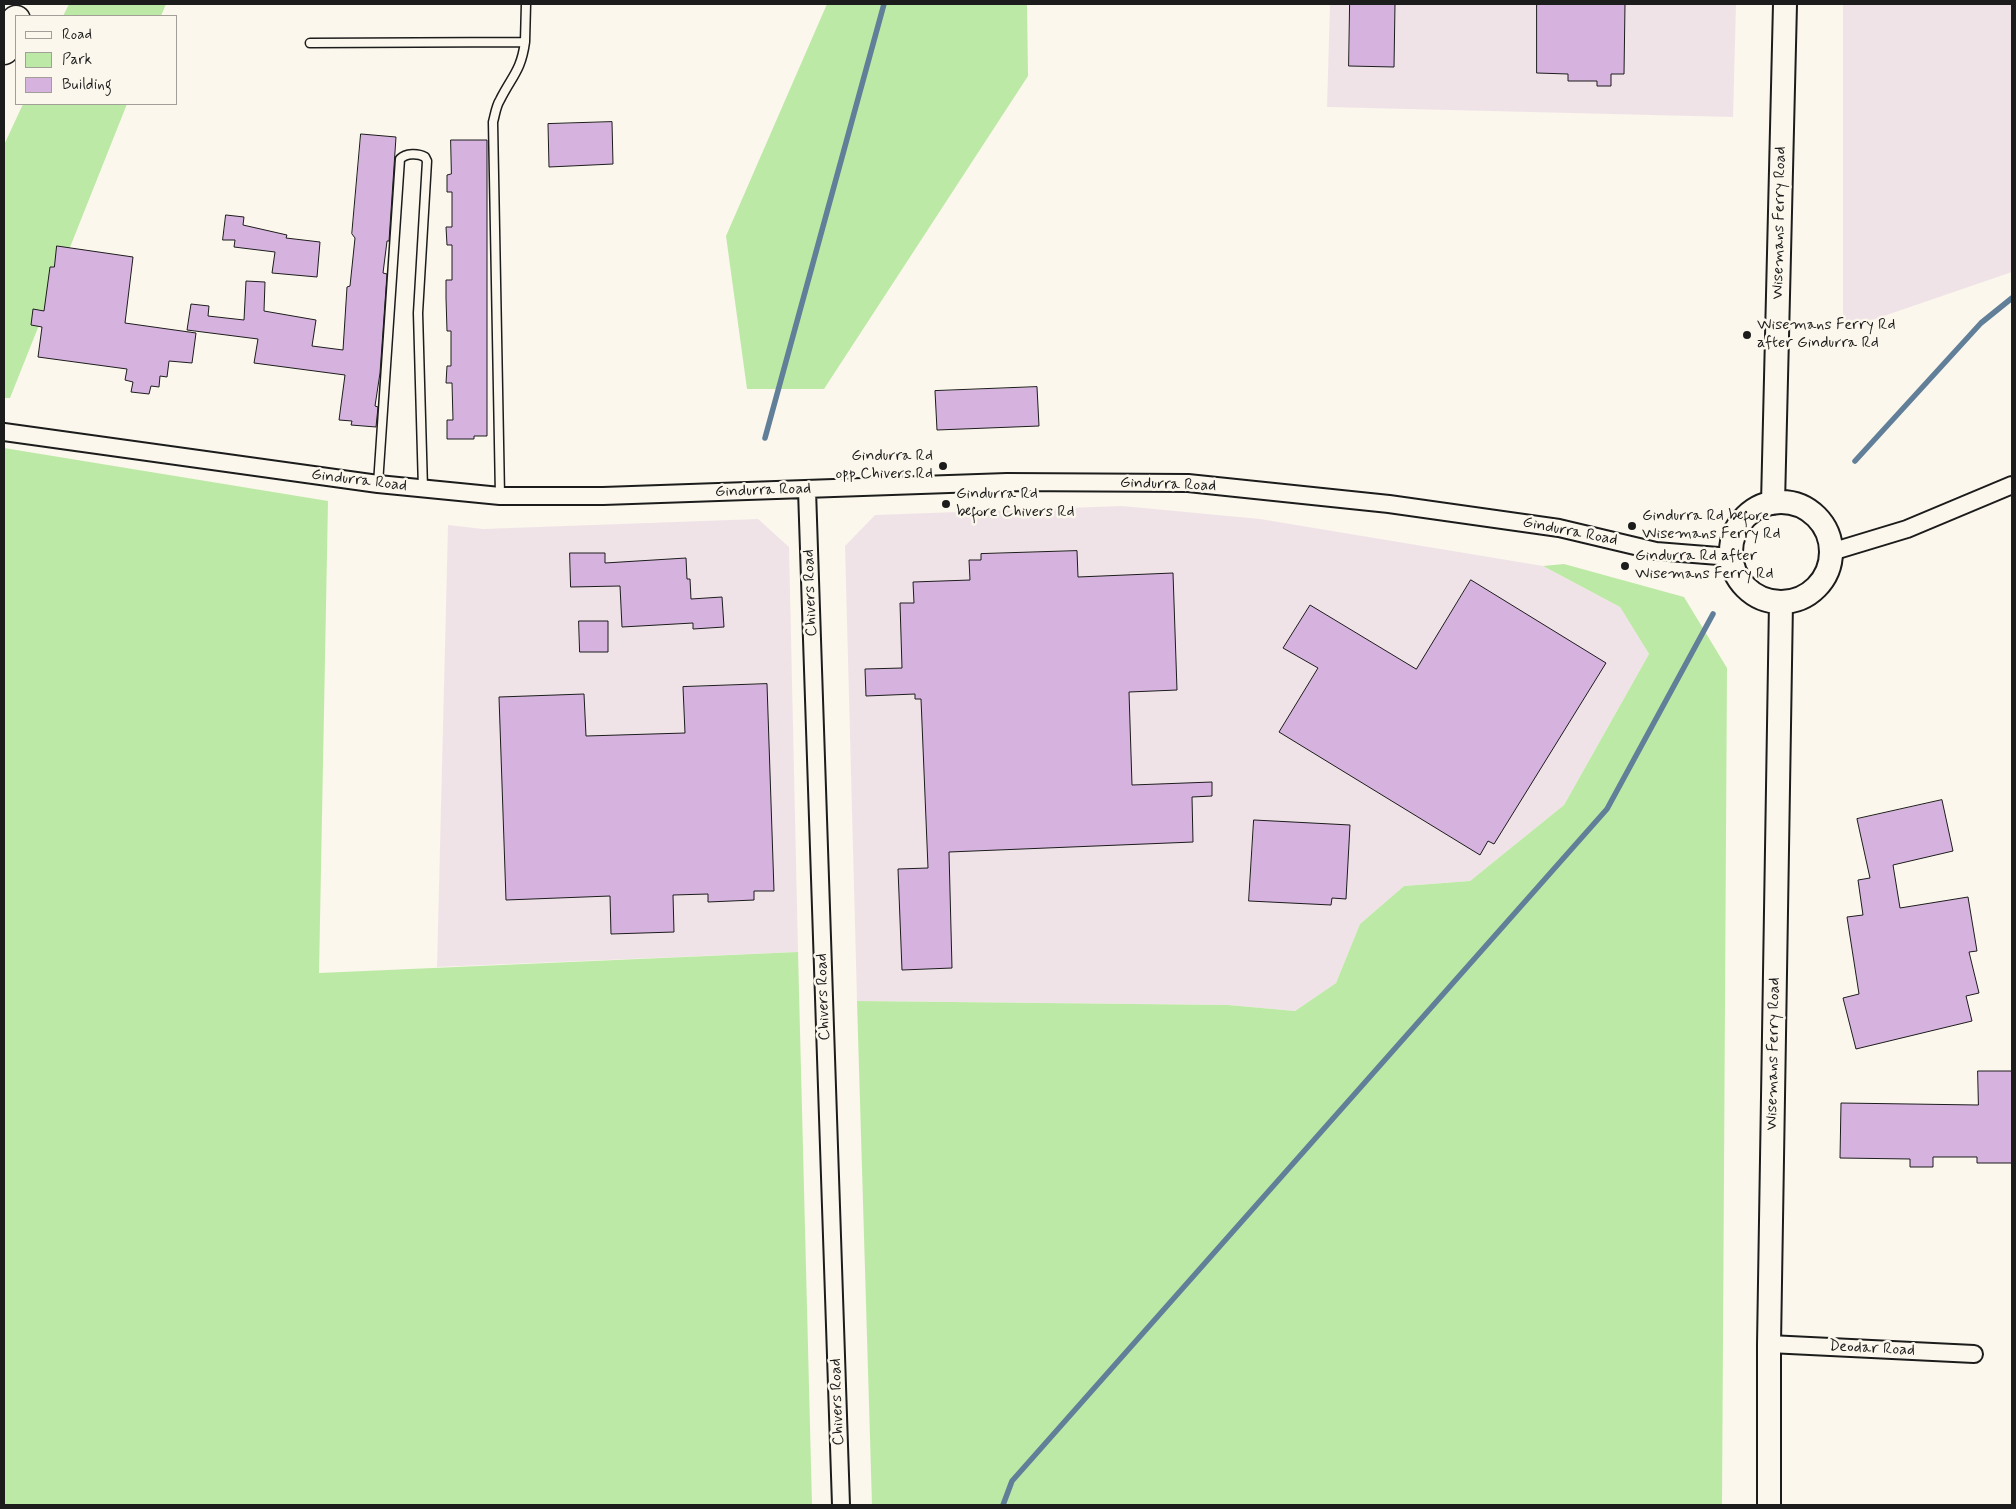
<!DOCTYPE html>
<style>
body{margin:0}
#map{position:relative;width:2016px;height:1509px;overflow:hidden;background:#fbf7ec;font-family:Mynerve,sans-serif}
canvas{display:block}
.frame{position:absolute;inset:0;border:5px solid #1c1c1c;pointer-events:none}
.legend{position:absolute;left:15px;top:15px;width:162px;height:90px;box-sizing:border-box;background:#fbf7ec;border:1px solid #a29f99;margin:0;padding:6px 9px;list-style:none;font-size:15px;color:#1c1c1c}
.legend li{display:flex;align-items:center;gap:10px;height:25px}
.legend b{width:25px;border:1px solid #a29f99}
</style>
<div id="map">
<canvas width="2016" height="1509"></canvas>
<div class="frame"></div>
<ul class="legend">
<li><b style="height:6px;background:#fbf7ec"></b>Road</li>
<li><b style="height:14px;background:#bde9a6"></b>Park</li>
<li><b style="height:14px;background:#d5b3de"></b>Building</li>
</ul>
</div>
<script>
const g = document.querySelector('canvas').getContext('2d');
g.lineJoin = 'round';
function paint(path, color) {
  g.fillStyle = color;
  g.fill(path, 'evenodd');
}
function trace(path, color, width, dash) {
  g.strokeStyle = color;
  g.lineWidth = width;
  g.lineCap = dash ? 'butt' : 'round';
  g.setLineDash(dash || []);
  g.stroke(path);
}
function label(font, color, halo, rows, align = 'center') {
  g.font = font + ' Mynerve,sans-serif';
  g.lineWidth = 5;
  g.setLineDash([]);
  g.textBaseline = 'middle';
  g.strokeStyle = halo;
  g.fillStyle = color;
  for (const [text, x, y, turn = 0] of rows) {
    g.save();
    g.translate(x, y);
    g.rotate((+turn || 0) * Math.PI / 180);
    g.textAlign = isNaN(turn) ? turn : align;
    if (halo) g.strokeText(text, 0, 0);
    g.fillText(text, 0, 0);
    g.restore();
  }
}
paint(new Path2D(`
 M1330,4H1736L1733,117L1327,107Z
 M1843,4H2012V272L1843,330Z
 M1122,506L1260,519L1543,566L1620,607L1649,654L1564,805L1470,881L1404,886L1360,924L1336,983L1295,1011L1228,1005L857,1001L845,546L875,515Z
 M758,519L789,547L798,952L437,967L448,525L483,529Z`), '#f0e3e8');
paint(new Path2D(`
 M69,4H166L161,16H63Z
 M827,4H1027L1028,76L824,389H747L726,236Z
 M23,104H127L10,398H4V145Z
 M4,448L328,501L319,973L798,952L812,1505H4Z
 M1564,564L1684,597L1727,668L1722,1505H872L857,1001L1228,1005L1295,1011L1336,983L1360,924L1404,886L1470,881L1564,805L1649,654L1620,607L1543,566Z`), '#bde9a6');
trace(new Path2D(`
 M765,438L884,4
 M1855,461L1981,323L2012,298
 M1003,1505L1012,1481L1607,809L1713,614`), '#627f99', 5.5);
const building = new Path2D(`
 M1350,4H1395L1394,67L1349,66Z
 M1537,4H1625L1624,74H1611V86H1597V81H1568V74L1537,73Z
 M612,122L613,164L549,167L548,124Z
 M361,134L396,137L389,241H387L383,273L387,274L380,373L375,406L378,407L376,427L351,425L352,421L339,420L345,375L254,363L258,339L187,330L191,304L209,306L208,316L244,320L246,281L265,282L264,311L316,320L312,346L343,350L347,287L350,286L355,238L352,234Z
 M451,140H487V436H474V439H447V420H453L452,383H446L447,366H451V331H447L446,298V280H452V245H447L446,227H452V192H447V175L451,174Z
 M226,215L244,217L243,225L287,235L286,238L320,242L317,277L272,273L275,252L234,247L235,240H223Z
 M57,246L133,257L125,323L196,333L192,363L169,361L167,377L160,376L159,387L151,386L149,394L131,392L133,382L125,380L127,369L38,357L42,327L31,325L33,309L44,311L50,267H54Z
 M1037,387L1039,426L937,430L935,391Z
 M1077,551L1078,577L1173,573L1177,690L1129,692L1132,785L1212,782V796L1192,797L1193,842L949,852L952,968L902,970L898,869L928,868L921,699H915V694L866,696L865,669L902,668L900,603H914L913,582L970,580L969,560H981V554Z
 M570,553H605V563L686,558L687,579H690L691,599L722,597L724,627L693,629V623L622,627L620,586L571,587Z
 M1471,580L1606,663L1494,844L1488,841L1480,855L1279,732L1318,668L1283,648L1310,605L1416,669Z
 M579,621H608V652H580Z
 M767,684L774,891H754V900L708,902V894L673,895L674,932L611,934L610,896L506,900L499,697L584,694L586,736L685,733L683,687Z
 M1942,800L1953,851L1893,865L1900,908L1968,897L1977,951L1969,952L1979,993L1966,996L1972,1021L1856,1049L1843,998L1859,994L1847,917L1863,915L1858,880L1870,878L1857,819Z
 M1254,820L1350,825L1346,899L1332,898L1331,905L1249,901Z
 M1978,1071H2012V1163H1977V1157H1933V1167H1910V1159L1840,1158L1841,1103L1978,1105Z`);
paint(building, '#d5b3de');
trace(building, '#1c1c1c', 1);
const lane = new Path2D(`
 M525,42L526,4
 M310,43L525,42C521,71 512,76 500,100C496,106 495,115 493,122L500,496
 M378,484L400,159C406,153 418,153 425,157L427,161L418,313L423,489`);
const street = new Path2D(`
 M4,432L378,484L500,496H603L1007,482L1188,483L1389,504L1559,528L1656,551L1731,557
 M807,490L841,1505
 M1831,552L1907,529L2012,485
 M1769,1344L1974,1354`);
const secondary = new Path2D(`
 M1731 552a50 50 0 1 1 100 0a50 50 0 1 1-100 0Z
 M1773,503L1785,4
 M1769,1505V1344L1781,602`);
const highway = new Path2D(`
 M4,50L16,20`);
trace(lane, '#1c1c1c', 11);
trace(street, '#1c1c1c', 20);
trace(secondary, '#1c1c1c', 26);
trace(highway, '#1c1c1c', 31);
trace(lane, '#fbf7ec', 8);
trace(street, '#fbf7ec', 16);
trace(secondary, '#fbf7ec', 22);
trace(highway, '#fbf7ec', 28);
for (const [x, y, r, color] of [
 [1747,335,5,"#1c1c1c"],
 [943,466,5,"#1c1c1c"],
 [946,504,5,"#1c1c1c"],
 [1632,526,5,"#1c1c1c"],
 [1625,566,5,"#1c1c1c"]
]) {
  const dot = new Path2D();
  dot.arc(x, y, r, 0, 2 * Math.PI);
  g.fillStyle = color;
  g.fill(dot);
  trace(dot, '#fbf7ec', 2);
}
label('16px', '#1c1c1c', '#fbf7ec', [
 ["Wisemans Ferry Road",1780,223,-89],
 ["Gindurra Road",359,481,7],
 ["Gindurra Road",1168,485,2],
 ["Gindurra Road",763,491,-2],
 ["Gindurra Road",1570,532,11],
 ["Chivers Road",811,593,-92],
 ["Chivers Road",824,997,-92],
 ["Wisemans Ferry Road",1774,1054,-89],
 ["Deodar Road",1872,1349,3],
 ["Chivers Road",838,1402,-92]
]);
label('16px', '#1c1c1c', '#fbf7ec', [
 ["Wisemans Ferry Rd",1757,326],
 ["after Gindurra Rd",1757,344],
 ["Gindurra Rd",933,457,"right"],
 ["opp Chivers Rd",933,475,"right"],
 ["Gindurra Rd",956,495],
 ["before Chivers Rd",956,513],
 ["Gindurra Rd before",1642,517],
 ["Wisemans Ferry Rd",1642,535],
 ["Gindurra Rd after",1635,557],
 ["Wisemans Ferry Rd",1635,575]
], 'left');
</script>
